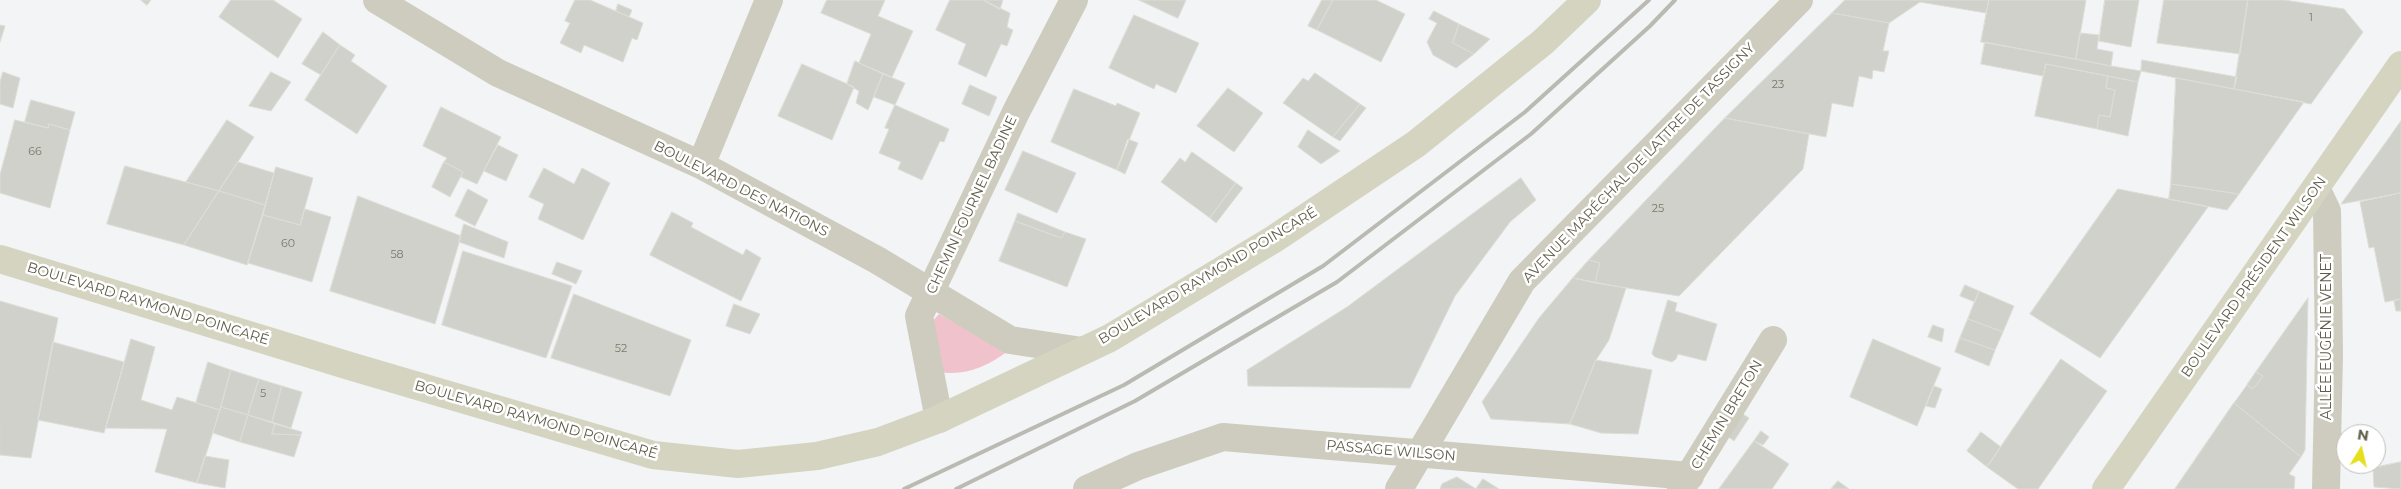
<!DOCTYPE html>
<meta charset="utf-8">
<style>
body{margin:0}
#map{position:relative;width:2401px;height:489px;overflow:hidden;background:#f2f4f5;font-family:Montserrat,sans-serif}
canvas{display:block}
.north{position:absolute;left:2336px;top:424px;width:50px;height:50px;box-sizing:border-box;background:#fff;border:1px solid #bfbeb7;border-radius:50%;rotate:9deg;font-size:14px;font-weight:700;line-height:20px;text-align:center;color:#605d4a}
.north::after{content:'';display:block;margin:auto;width:18px;height:22px;background:#e5df1c;clip-path:polygon(50% 0,100% 100%,50% 72%,0 100%)}
</style>
<div id="map">
<canvas width="2401" height="489"></canvas>
<div class="north">N</div>
</div>
<script>
const g = document.querySelector('canvas').getContext('2d');
g.lineJoin = 'round';
function paint(path, color) {
  g.fillStyle = color;
  g.fill(path, 'evenodd');
}
function trace(path, color, width, dash) {
  g.strokeStyle = color;
  g.lineWidth = width;
  g.lineCap = dash ? 'butt' : 'round';
  g.setLineDash(dash || []);
  g.stroke(path);
}
function label(font, color, halo, rows, align = 'center') {
  g.font = font + ' Montserrat,sans-serif';
  g.lineWidth = 5;
  g.setLineDash([]);
  g.textBaseline = 'middle';
  g.strokeStyle = halo;
  g.fillStyle = color;
  for (const [text, x, y, turn = 0] of rows) {
    g.save();
    g.translate(x, y);
    g.rotate((+turn || 0) * Math.PI / 180);
    g.textAlign = isNaN(turn) ? turn : align;
    if (halo) g.strokeText(text, 0, 0);
    g.fillText(text, 0, 0);
    g.restore();
  }
}
paint(new Path2D(`
 M939,314L1008,351C987,367 965,376 939,372L929,325Z`), '#f0c3cc');
const building = new Path2D(`
 M141,0H151L147,5Z
 M231,0H273L302,19L278,58L219,17Z
 M575,0H590L643,23L637,40L632,38L623,62L584,45L581,53L560,43L570,23L565,21Z
 M827,0H885L878,16L913,31L892,77L859,63L871,34L821,13Z
 M950,0H983L1010,13L1007,27L1013,30L1007,46L1001,44L986,77L958,64L966,44L936,30Z
 M983,0H1003L1000,9Z
 M1139,0H1186L1178,18Z
 M1322,0H1333L1317,30L1308,26Z
 M1333,0H1376L1405,14L1381,62L1317,30Z
 M1845,0H1989L1986,13L1920,2L1889,23L1832,13Z
 M1989,0H2086L2076,59L1981,42Z
 M2105,0H2139L2131,47L2099,41Z
 M2164,0H2248L2240,54L2157,43Z
 M2248,0H2284L2344,9L2363,32L2311,104L2234,89Z
 M618,4L632,10L629,17L616,11Z
 M1434,11L1459,24L1453,43L1474,54L1456,68L1433,55L1427,42L1437,23L1429,19Z
 M1832,13L1889,23L1883,51H1889L1884,72L1873,70L1872,79L1859,76L1853,107L1832,103L1826,137L1725,118Z
 M1134,15L1199,43L1176,93L1156,84L1154,89L1109,68Z
 M1459,24L1490,39L1474,54L1453,43Z
 M0,25L5,26L0,42Z
 M323,32L340,45L321,75L302,64Z
 M2080,33L2099,35L2097,49L2113,52L2111,66L2076,59Z
 M1985,42L2111,66L2141,71L2138,82L2046,64L2043,76L1981,64Z
 M340,45L355,55L351,61L387,86L357,134L305,100Z
 M2142,60L2237,77L2234,89L2141,71Z
 M855,61L883,74L868,110L856,103L859,91L847,84Z
 M802,64L854,87L832,140L778,116Z
 M2046,64L2108,76L2106,88L2115,90L2110,117L2099,115L2097,129L2035,116Z
 M3,72L20,78L13,108L0,104V82Z
 M271,72L291,82L271,111L249,106Z
 M1315,73L1360,104L1333,137L1283,103L1303,78L1308,81Z
 M883,74L905,83L895,105L874,97Z
 M2108,76L2138,82L2128,136L2097,129L2099,115L2110,117L2115,90L2106,88Z
 M2176,78L2304,102L2239,194L2171,184Z
 M970,85L997,97L989,116L962,104Z
 M1228,88L1263,113L1234,152L1197,126Z
 M1074,89L1116,106L1117,103L1140,113L1117,170L1051,142Z
 M31,100L75,112L70,130L49,124L48,128L25,122Z
 M1360,104L1366,108L1340,141L1333,137Z
 M895,105L949,129L944,142L940,141L922,180L898,169L901,162L879,153L889,129L885,128Z
 M441,107L501,137L477,184L461,177L463,172L444,162L447,158L423,146Z
 M1725,118L1809,134L1803,169L1679,296L1595,283L1600,263L1589,260Z
 M15,120L48,128L49,124L70,130L50,208L0,193V175Z
 M227,120L254,137L219,191L186,182Z
 M2401,121V193L2341,204L2386,142Z
 M1308,130L1340,151L1321,164L1298,147Z
 M1128,139L1138,143L1125,174L1117,170Z
 M498,145L518,155L506,181L484,171Z
 M1023,151L1076,173L1057,213L1005,190Z
 M1192,152L1236,183L1210,218L1161,182L1180,158L1185,162Z
 M238,162L274,173L265,205L219,191Z
 M444,162L463,172L450,197L432,187Z
 M125,166L219,191L184,245L107,224Z
 M276,167L313,178L300,225L263,215Z
 M544,168L574,184L582,168L610,183L583,240L538,219L544,204L529,197Z
 M1521,178L1536,200L1510,222L1455,296L1410,388L1248,386L1247,370L1347,307Z
 M1236,183L1243,188L1216,223L1210,218Z
 M2171,184L2239,194L2227,210L2169,199Z
 M468,189L488,200L475,226L455,216Z
 M2118,189L2208,207L2100,358L2030,314Z
 M219,191L265,205L247,265L184,245Z
 M2401,193V299L2385,302L2374,247L2369,248L2360,202Z
 M358,196L461,236L435,324L330,291Z
 M305,209L331,217L312,282L248,263L263,215L300,225Z
 M672,212L693,223L691,227L743,255L746,249L761,258L741,301L650,255Z
 M1018,213L1065,232L1061,238L1015,221Z
 M1015,221L1061,238L1065,232L1086,239L1067,287L999,261Z
 M464,224L508,242L504,258L459,242Z
 M463,251L572,286L546,358L442,325Z
 M1589,260L1600,263L1595,283L1573,278Z
 M557,262L582,271L576,284L552,274Z
 M1573,278L1626,288L1609,340L1596,360L1570,424L1491,419L1482,402L1539,318Z
 M1965,285L1979,291L1975,302L1960,296Z
 M1979,291L2014,306L2003,332L1968,319Z
 M574,294L691,340L670,396L551,358Z
 M2308,298L2305,450L2301,457L2234,403L2247,385L2253,389L2263,376L2256,372Z
 M2401,299V311H2396L2394,301Z
 M1668,300L1677,303L1675,311L1717,324L1706,361L1678,354L1676,359L1672,362L1655,357L1652,354Z
 M0,301L58,318L31,458L0,455Z
 M734,304L760,314L750,334L726,326Z
 M1968,319L2003,332L1995,350L1960,338Z
 M1933,325L1944,329L1942,342L1928,337Z
 M1960,338L1995,350L1989,366L1955,352Z
 M131,339L155,347L141,400L172,410L177,397L220,410L197,483L155,472L167,429L106,428Z
 M1873,339L1941,368L1917,426L1850,397Z
 M53,342L124,362L104,433L38,420Z
 M2061,359L2107,391L2038,489H2018L1987,467Z
 M1596,360L1652,370L1638,434L1601,433L1570,424Z
 M208,362L231,370L220,410L196,403Z
 M231,370L259,379L248,415L221,407Z
 M2256,372L2263,376L2253,389L2247,385Z
 M259,379L282,386L272,422L248,415Z
 M282,386L302,392L291,428L272,422Z
 M1934,386L1942,389L1935,408L1926,406Z
 M2234,403L2301,457L2289,474L2295,477L2294,489H2175Z
 M221,407L248,415L240,442L213,433Z
 M1738,411L1749,418L1734,441L1723,433Z
 M248,415L275,424L272,434L301,435L294,457L240,442Z
 M275,424L302,432L301,435L272,434Z
 M1761,431L1769,437L1763,445L1754,441Z
 M1981,432L2001,447L1987,467L1967,451Z
 M1754,441L1789,464L1772,489H1719Z
 M205,456L229,460L225,488L197,483Z
 M2401,462V489L2374,487L2373,468Z
 M1457,477L1476,489H1440L1442,484Z
 M1483,479L1499,489H1476Z
 M1838,481L1849,489H1831Z`);
paint(building, '#d0d1ca');
trace(building, '#ddddd7', 1);
trace(new Path2D(`
 M377,0L498,73L701,165L877,260L1010,340L1082,351
 M701,165L769,0
 M2316,188L2327,211L2329,354L2326,489
 M939,419L919,316L1016,112L1074,0
 M1087,489L1138,466L1223,437L1690,476
 M1399,489L1522,281L1799,0
 M1681,489L1773,340`), '#ceccbe', 28);
trace(new Path2D(`
 M0,259L353,367L653,455L738,464L817,456L878,442L939,419L1110,338L1274,239L1416,144L1543,42L1587,0
 M2106,489L2401,65`), '#d5d4c1', 28);
trace(new Path2D(`
 M904,489L1124,385L1323,266L1525,112L1649,0
 M956,489L1135,401L1337,282L1531,134L1650,26L1675,0`), '#babab3', 4);
label('11px', '#7c7a6a', null, [
 ["1",2311,18],
 ["23",1778,85],
 ["66",35,152],
 ["25",1658,209],
 ["60",288,244],
 ["58",397,255],
 ["52",621,349],
 ["5",263,394]
]);
label('14px', '#605d4a', '#fff', [
 ["AVENUE MARÉCHAL DE LATTRE DE TASSIGNY",1639,163,-46],
 ["BOULEVARD DES NATIONS",741,189,27],
 ["CHEMIN FOURNEL BADINE",972,205,-65],
 ["BOULEVARD RAYMOND POINCARÉ",1208,276,-31],
 ["BOULEVARD PRÉSIDENT WILSON",2254,277,-55],
 ["BOULEVARD RAYMOND POINCARÉ",148,304,17],
 ["ALLÉE EUGÉNIE VENET",2327,337,-90],
 ["CHEMIN BRETON",1727,415,-59],
 ["BOULEVARD RAYMOND POINCARÉ",536,420,16],
 ["PASSAGE WILSON",1391,451,5]
]);
</script>
